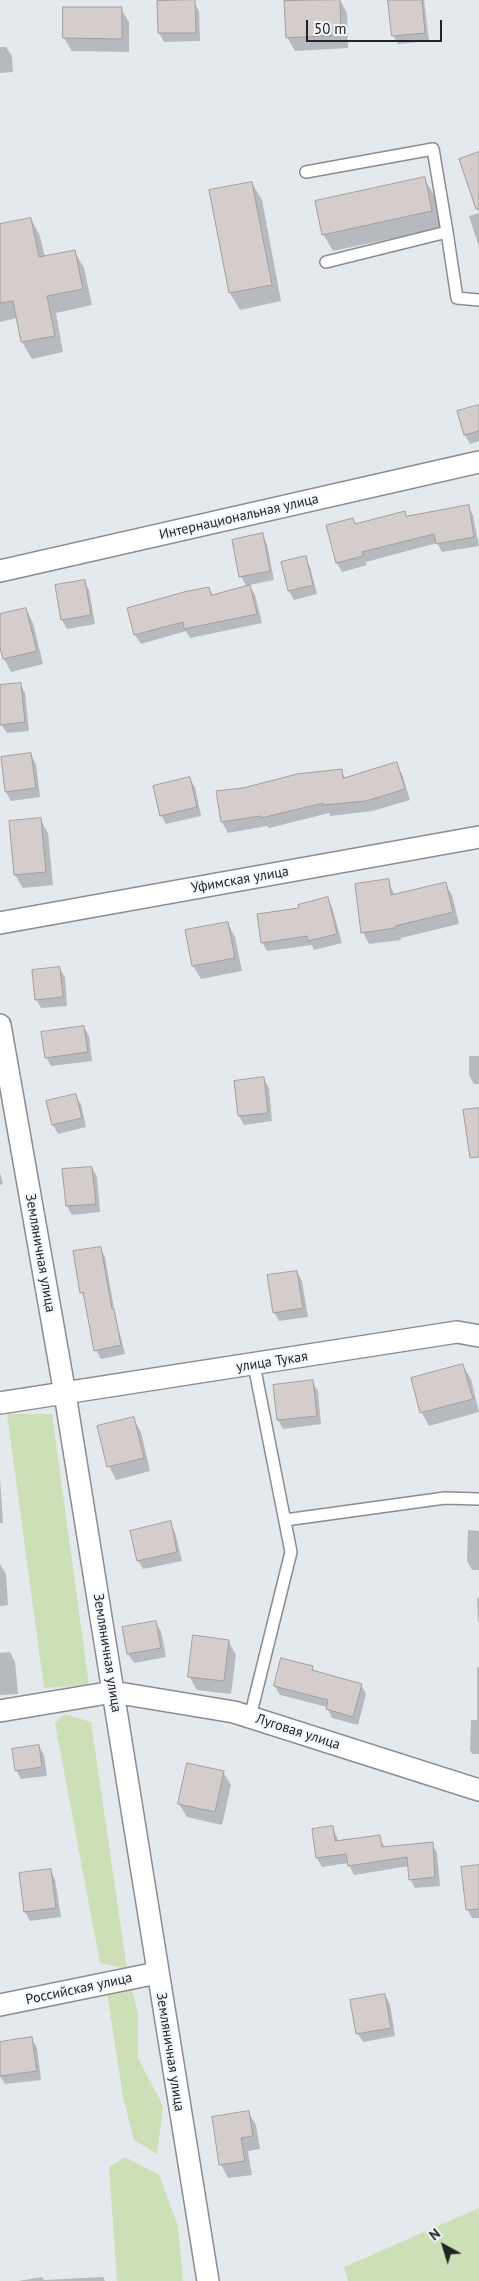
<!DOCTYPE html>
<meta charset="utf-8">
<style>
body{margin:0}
#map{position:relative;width:479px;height:2281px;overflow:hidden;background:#e4e9ee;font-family:"PT Sans",sans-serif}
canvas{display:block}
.north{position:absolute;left:419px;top:2221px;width:50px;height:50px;-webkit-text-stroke:4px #f1f6fb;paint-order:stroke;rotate:321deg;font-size:14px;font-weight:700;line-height:20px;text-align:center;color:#232426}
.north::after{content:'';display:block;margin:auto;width:18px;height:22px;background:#232426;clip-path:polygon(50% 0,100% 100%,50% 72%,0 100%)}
.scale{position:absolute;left:306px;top:20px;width:136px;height:22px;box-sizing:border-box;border:2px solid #232426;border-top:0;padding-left:6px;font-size:15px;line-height:18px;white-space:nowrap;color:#232426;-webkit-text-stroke:4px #f1f6fb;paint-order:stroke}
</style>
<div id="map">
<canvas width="479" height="2281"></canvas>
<div class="north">N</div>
<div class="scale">50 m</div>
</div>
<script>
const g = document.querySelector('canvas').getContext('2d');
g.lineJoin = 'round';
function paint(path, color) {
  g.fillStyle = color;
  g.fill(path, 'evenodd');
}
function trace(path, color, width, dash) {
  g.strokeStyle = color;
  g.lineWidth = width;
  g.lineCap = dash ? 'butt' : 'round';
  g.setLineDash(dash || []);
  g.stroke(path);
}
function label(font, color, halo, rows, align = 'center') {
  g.font = font + ' "PT Sans",sans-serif';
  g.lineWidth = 4;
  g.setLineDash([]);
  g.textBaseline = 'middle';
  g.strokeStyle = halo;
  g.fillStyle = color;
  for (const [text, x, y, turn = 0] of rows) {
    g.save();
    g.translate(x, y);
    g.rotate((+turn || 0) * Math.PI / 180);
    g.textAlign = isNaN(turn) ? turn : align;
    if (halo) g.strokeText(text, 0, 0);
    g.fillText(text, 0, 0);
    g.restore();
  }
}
paint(new Path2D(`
 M7,1414H52L89,1685L44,1688Z
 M64,1714L91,1722L127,1969L100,1963L55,1723Z
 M130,1982L138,2013V2058L163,2106L157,2154L134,2140L123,2097L106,1986Z
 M125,2157L159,2175L178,2226L183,2281H117L109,2167Z
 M479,2208V2281H348L344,2267Z`), '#cddfb7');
paint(new Path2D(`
 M340,0L347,13L348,48L295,51L287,37L309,1Z
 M390,0H424L429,41L398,44L393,35Z
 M158,2H194L199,11L200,41L164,42L159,33Z
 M65,8L121,9L129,22V52L72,51L64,38Z
 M0,47H6L12,56L13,72L0,73Z
 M479,153V247L469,216L479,213L461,159Z
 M424,178L434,195L441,228L333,251L323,234Z
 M252,183L262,200L281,301L240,310L230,293Z
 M31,219L40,236L45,257L74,251L84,268L92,305L56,313L63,352L32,359L22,342L17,318L0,322V225Z
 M479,406V441L470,444L465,435Z
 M468,506L473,515L479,546L442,552L437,543L366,562L367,565L342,572L337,563L353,519L356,525L404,512L407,517Z
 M262,535L267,544L274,580L249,585L255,595L262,623L190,638L186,631L141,644L135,635L128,608L209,588L213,596L247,587L241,576Z
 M305,558L310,567L317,594L294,600L289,591Z
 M84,581L89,590L95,624L67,629L62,620L57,586Z
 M26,609L33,623L43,664L11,672L4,659L0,642V616Z
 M20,684L25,693L29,731L7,733L1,724L0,686Z
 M31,755L36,764L40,797L11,801L6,792Z
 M396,764L402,774L410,800L372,811L330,816L329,813L269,828L267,826L228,833L222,822L217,792L341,771L346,779Z
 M189,778L195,787L201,816L166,824L161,815Z
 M40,819L48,833L53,885L23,888L15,875Z
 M388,881L395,896L445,884L452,895L459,924L401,938V940L369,944L363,932Z
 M327,898L332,907L342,943L314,950L312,945L267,951L262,942L301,909Z
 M228,924L235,937L242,971L201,979L193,966Z
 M59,968L65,977L67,1006L41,1008L36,999Z
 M84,1027L89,1036L92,1061L51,1066L46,1057Z
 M469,1056H479V1084H474L469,1075Z
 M264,1079L269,1088L272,1121L244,1125L239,1116Z
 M75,1095L81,1104L86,1127L58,1134L53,1125L47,1102Z
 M92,1168L97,1177L100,1212L72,1215L67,1206L64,1170Z
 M0,1172L3,1184L0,1185Z
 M100,1248L105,1257L115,1314L125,1354L101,1359L96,1350L86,1301L81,1292Z
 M297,1272L302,1281L308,1317L279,1321L274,1312Z
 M463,1366L471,1379L479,1412L429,1426L422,1413L412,1379Z
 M312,1382L318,1391L321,1424L283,1429L278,1420L274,1386Z
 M133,1418L141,1432L150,1471L116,1480L109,1466Z
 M0,1477L3,1523H0Z
 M170,1523L175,1532L182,1561L143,1569L138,1560Z
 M468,1530L479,1531V1570H472L467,1561Z
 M0,1564L6,1574L8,1605L0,1606Z
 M477,1598H479V1623L478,1621Z
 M155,1622L161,1631L166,1657L134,1663L128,1654L124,1628Z
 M229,1642L236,1655L231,1694L197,1690L189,1676Z
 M10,1652L15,1662L18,1694L0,1695V1653Z
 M312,1667L315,1672L361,1685L366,1694L358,1725L332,1718L327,1707L280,1695L275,1686Z
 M477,1667H479V1754H472L470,1750L471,1720H477Z
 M39,1746L44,1755L47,1776L21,1779L16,1770Z
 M223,1772L231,1785L222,1825L187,1817L179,1804Z
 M333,1828L339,1842L379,1836L385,1848L432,1844L437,1853L440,1886L415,1888L410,1879L409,1866L354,1875L348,1863L322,1867L317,1858Z
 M479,1866V1918H472L467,1909Z
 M50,1870L55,1879L61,1917L30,1921L25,1912Z
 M385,1995L390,2004L395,2036L363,2042L357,2033Z
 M32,2039L37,2048L41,2080L5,2084L0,2076V2043Z
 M248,2112L256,2125L260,2149L248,2151L252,2175L228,2178L221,2165L213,2118Z
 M42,2277L44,2280L103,2277L105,2281H18Z`), '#0003');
const building = new Path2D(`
 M195,0L196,33H158L157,1Z
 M340,0L341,35L286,38L284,1Z
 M388,0H422L425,33L392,36Z
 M63,7H122V39L63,38Z
 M479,152V209H476L459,159Z
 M425,177L432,211L322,235L315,201Z
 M252,182L272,285L229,293L209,190Z
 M31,218L39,257L75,250L83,289L47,296L55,336L21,342L13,301L0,303V224Z
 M479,405V431L464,435L457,411Z
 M469,505L474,537L436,544L434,534L362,552L363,556L336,563L326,525L353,518L355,524L405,511L406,516Z
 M263,533L270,571L239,577L232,540Z
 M306,556L313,585L288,591L281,562Z
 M85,580L91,615L61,620L55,585Z
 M250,585L257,614L184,629L183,622L134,635L127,608L184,592L209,587L211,595Z
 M26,608L37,651L3,659L0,648V614Z
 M21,683L25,722L0,725V685Z
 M31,753L36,788L5,792L1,757Z
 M397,762L405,789L366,801L323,805V803L261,818V816L221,822L216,791L243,788L297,774L342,769L343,778Z
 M190,777L197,807L160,816L153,786Z
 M41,818L46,872L14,875L9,821Z
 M389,879L391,895L446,882L453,912L395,926V928L361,933L355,884Z
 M328,897L337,934L308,941L307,936L261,943L257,914L299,908L298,905Z
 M228,922L235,958L192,966L185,930Z
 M60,967L63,997L35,1000L32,970Z
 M84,1026L88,1052L45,1058L41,1032Z
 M264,1077L268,1113L238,1116L234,1081Z
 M76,1094L82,1118L52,1125L46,1101Z
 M479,1108V1157L470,1158L463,1110Z
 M92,1167L96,1204L66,1206L62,1169Z
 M101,1247L112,1309H114L121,1345L94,1351L83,1292L80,1293L73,1251Z
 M297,1271L303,1308L273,1313L267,1275Z
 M463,1364L473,1399L420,1413L411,1378Z
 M313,1380L317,1416L277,1420L273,1385Z
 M134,1417L144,1458L107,1467L97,1426Z
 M171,1521L177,1552L137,1561L130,1531Z
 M156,1621L161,1648L127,1654L122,1627Z
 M193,1635L229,1640L224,1681L188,1677Z
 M281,1658L313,1666L312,1670L362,1684L353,1717L326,1709L328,1700L274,1686Z
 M39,1745L42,1767L15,1771L12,1749Z
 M187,1763L224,1771L215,1812L178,1804Z
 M333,1826L335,1841L380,1835L382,1847L433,1842L435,1877L409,1880L407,1857L348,1866L346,1854L316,1858L312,1829Z
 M479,1865V1909L466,1910L461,1867Z
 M51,1869L56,1908L24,1912L19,1873Z
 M385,1994L391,2028L356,2034L350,2000Z
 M32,2037L37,2071L0,2076V2042Z
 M249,2111L253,2136L241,2138L245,2161L219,2165L212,2117Z`);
paint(building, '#d5cdcc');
trace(building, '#a59d9c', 1);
const service = new Path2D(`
 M306,172L433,149L447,232
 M326,262L447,232L457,298L479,300
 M285,1520L445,1498L479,1499
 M250,1717L291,1552L254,1365`);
const minor = new Path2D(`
 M0,571L479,462
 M0,923L479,837
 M0,1025L65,1394L208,2281
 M0,1403L457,1332L479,1336
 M0,1711L113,1692L234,1712L479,1790
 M0,2005L157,1973`);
trace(service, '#898d92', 14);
trace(minor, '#898d92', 24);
trace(service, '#fff', 11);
trace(minor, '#fff', 21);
label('14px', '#232426', '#f1f6fb', [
 ["Интернациональная улица",239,517,-13],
 ["Уфимская улица",240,880,-10],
 ["Земляничная улица",40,1253,80],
 ["улица Тукая",272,1362,-9],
 ["Земляничная улица",107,1653,81],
 ["Луговая улица",298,1732,18],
 ["Российская улица",79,1989,-12],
 ["Земляничная улица",170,2052,81]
]);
</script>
